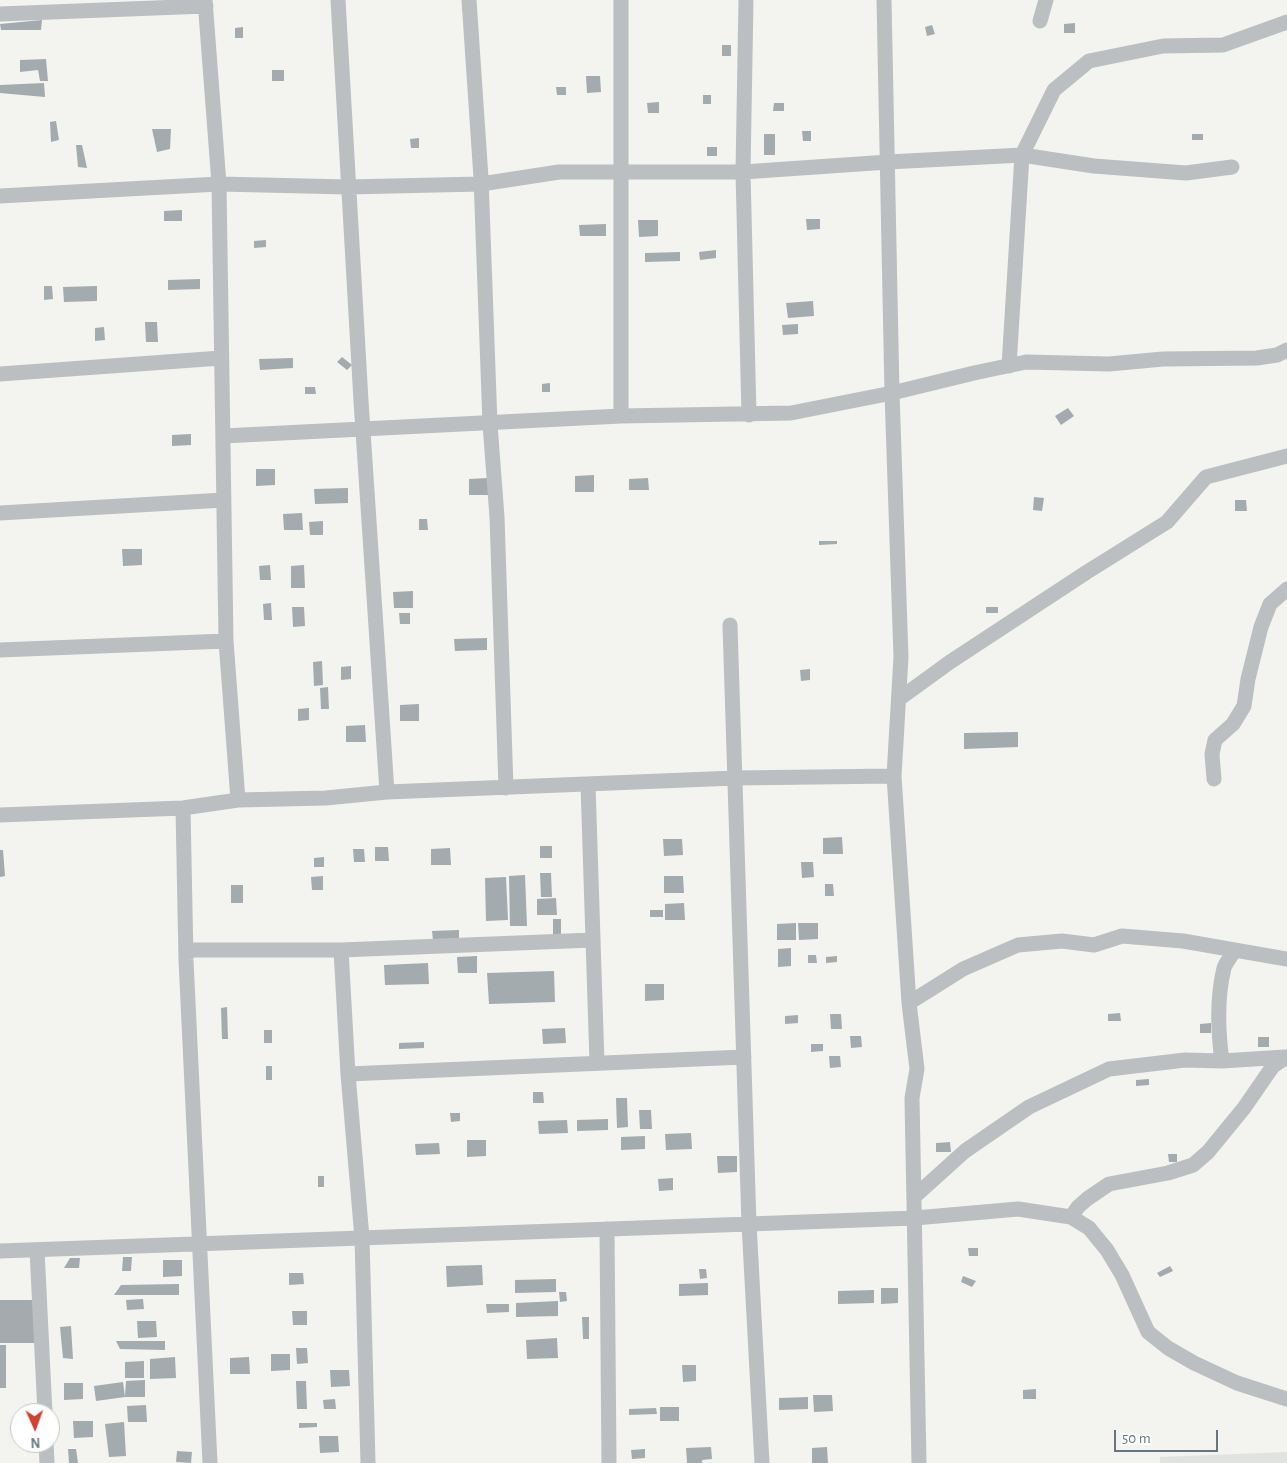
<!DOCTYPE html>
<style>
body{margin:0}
#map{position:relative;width:1287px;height:1463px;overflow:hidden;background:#f3f3f0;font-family:"Alegreya Sans",sans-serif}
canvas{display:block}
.north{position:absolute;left:10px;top:1403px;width:50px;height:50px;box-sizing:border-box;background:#fff;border:1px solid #c2c8cb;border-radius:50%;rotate:178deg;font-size:14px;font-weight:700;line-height:20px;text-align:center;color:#66767e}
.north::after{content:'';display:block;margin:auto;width:18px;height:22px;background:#cf4334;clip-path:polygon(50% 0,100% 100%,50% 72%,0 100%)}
.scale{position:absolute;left:1114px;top:1430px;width:104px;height:22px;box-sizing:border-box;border:2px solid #66767e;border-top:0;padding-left:6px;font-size:15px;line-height:18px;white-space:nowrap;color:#66767e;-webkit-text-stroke:4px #fff;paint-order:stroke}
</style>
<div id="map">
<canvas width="1287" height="1463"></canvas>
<div class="north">N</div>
<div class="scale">50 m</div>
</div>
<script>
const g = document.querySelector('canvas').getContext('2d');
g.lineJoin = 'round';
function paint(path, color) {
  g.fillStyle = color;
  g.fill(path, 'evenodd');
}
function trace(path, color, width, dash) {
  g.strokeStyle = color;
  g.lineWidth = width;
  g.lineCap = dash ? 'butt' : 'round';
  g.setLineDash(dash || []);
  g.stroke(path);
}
paint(new Path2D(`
 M1287,1452V1463H1160V1457Z`), '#e1e3e0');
paint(new Path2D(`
 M42,20L41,30H1L0,24Z
 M1075,23V33H1064V24Z
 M932,25L935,34L927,36L925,27Z
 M243,27V38H235V28Z
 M722,45H731V56H722Z
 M46,59L48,81H40L38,70L20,72V60Z
 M272,70H284V81H272Z
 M586,76H600L601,92L587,93Z
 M44,83L45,97L0,93V85Z
 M556,87H566V95H557Z
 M703,95H711V104H703Z
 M659,102V113H648L647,103Z
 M774,103H784V111H773Z
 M56,121L59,140L51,142L50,122Z
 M152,129H171L170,149L157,152Z
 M802,131H811V141H803Z
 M764,134H775V155H764Z
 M1192,134H1203V140H1192Z
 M419,138V148H411L410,139Z
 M76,145H82L87,168L78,167Z
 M707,147H717V156H707Z
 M182,210V221H164V211Z
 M806,219H820V229L807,230Z
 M638,220H658V236L639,237Z
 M606,224V236H580L579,225Z
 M266,240V247L254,248V241Z
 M716,250V258L700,260L699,252Z
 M680,252V261L645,262V253Z
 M200,279V289L168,290V280Z
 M44,286H52L53,299L44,300Z
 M97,286V301L64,302L63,287Z
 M813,301L814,316L788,318L786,303Z
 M145,322H157L158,342H146Z
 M798,324V334L783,335L782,325Z
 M104,327L105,340L95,341V328Z
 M342,357L352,365L347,370L337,362Z
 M293,358V368L260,370L259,359Z
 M550,383V392H542V384Z
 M305,387H315L316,394H305Z
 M1068,408L1074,416L1061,425L1055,416Z
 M191,434V445L172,446V435Z
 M256,469H275V485L256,486Z
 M594,475V492H575V476Z
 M488,478V495H469V479Z
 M648,478L649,490H629V479Z
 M348,488V503L315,504L314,489Z
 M1034,497L1044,498L1042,511L1033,510Z
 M1235,500H1246L1247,511H1235Z
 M302,513L303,530H284L283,514Z
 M419,519H427L428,530H419Z
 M323,521V535H310L309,522Z
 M819,541H837V544L819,545Z
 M122,549H142V565L123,566Z
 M270,565L271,580H260L259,566Z
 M304,565L305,588H291V566Z
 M413,591V608H394L393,592Z
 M271,603L272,620H264L263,604Z
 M292,607H304L305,626L293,627Z
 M986,607H998V613H986Z
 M399,613H410V624H400Z
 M487,638V650L455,651L454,639Z
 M322,661L323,685L314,686L313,662Z
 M351,666V679L341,680V667Z
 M810,669V680L801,681L800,670Z
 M328,687L329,709H321L320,688Z
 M419,704V721H400V705Z
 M309,708V720L298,721V709Z
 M365,725L366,742H346V726Z
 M1018,732V747L964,749V733Z
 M842,837L843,854H823V838Z
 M663,839H682L683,855L664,856Z
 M540,846H552V858H540Z
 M375,847H388L389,861H375Z
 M450,848L451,865H431V849Z
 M353,849H364L365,862H354Z
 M0,850H3L5,876L0,877Z
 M324,857V867H314V858Z
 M801,862H813L814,877L802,878Z
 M540,873H551L552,897H541Z
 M525,875L527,926H510L509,876Z
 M323,876V890H312L311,877Z
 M664,876H683L684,893H664Z
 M506,877L508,920L486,921L485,878Z
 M825,884H833L834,896H825Z
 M231,885H243V903H231Z
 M556,898L557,915H537V899Z
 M684,903L685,920H665V904Z
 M650,910H663V917H650Z
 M553,919H561V936H553Z
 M796,923V940H777V924Z
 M798,923H818V939L799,940Z
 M459,930V939L433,940L432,931Z
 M791,948V966L778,967V949Z
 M808,955H816L817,963H808Z
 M477,956V973H458L457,957Z
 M837,956V962L826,963V957Z
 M428,963L429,984L385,985L384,965Z
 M554,971L555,1002L489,1004L487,973Z
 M645,984H664V1000L645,1001Z
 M227,1007L228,1039H222L221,1008Z
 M1120,1013L1121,1021H1108V1014Z
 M830,1014H841L842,1029H831Z
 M798,1015V1023L785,1024V1016Z
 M1211,1023V1033H1200V1024Z
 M565,1028L566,1043L543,1044L542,1029Z
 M264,1030H272V1043H264Z
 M850,1036H861L862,1047L851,1048Z
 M1258,1037H1269V1047H1258Z
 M424,1042V1048L399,1049V1043Z
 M811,1044H823V1051L811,1052Z
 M829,1056H840L841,1067L830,1068Z
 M266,1066H272V1080H266Z
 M1149,1079V1085L1136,1086V1080Z
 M533,1092H543L544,1103H533Z
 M616,1098H627L628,1127L617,1128Z
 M639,1110H651L652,1129H640Z
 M450,1113H460V1121L451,1122Z
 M608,1119V1130L577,1131V1120Z
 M567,1120L568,1133L539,1134L538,1121Z
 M691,1133L692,1149L666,1150L665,1134Z
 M645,1136V1149L621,1150V1137Z
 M467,1140H486V1156L467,1157Z
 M950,1142L951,1152H936V1143Z
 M439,1143L440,1154L416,1155L415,1144Z
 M1168,1154H1177V1162H1169Z
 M717,1156H737V1172L718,1173Z
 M318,1176H324V1187H318Z
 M673,1178V1190L659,1191L658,1179Z
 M968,1248H978V1256H969Z
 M123,1257H132L131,1271H122Z
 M70,1258H80L79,1268H64Z
 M163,1260H182V1276L163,1277Z
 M482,1265L483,1285L447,1287L446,1266Z
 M1170,1266L1173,1271L1160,1277L1157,1273Z
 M699,1269H706L707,1278L700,1279Z
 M289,1273H303L304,1284L289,1285Z
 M963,1276L976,1281L972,1287L961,1282Z
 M556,1279V1292L515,1293V1280Z
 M708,1283V1295L679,1296V1284Z
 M179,1284V1295H114L121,1285Z
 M881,1288H898V1303L881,1304Z
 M874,1290V1303L838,1304V1291Z
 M559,1292H566L567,1301L560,1302Z
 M143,1299L144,1309L127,1310L126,1300Z
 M0,1300H34L35,1343H0Z
 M558,1301V1316L516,1317V1303Z
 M486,1304H509V1312L487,1313Z
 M292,1311H307V1325H293Z
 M582,1317H589V1339H583Z
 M137,1321H156L157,1337L138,1338Z
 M71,1326L73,1359L63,1358L60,1327Z
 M557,1338L558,1358L527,1359L526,1340Z
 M116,1341H165V1350L120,1349Z
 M0,1345H6V1388H0Z
 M296,1348H307L308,1363L297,1364Z
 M271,1354H290V1370L271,1371Z
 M175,1357L176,1378L150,1379V1359Z
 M249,1357L250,1374H230V1358Z
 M144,1361V1378H125V1362Z
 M682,1365H696V1381L683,1382Z
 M330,1370H349L350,1386L331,1387Z
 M145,1380V1397H125L96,1401L94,1386L123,1382L125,1397L126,1381Z
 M296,1381H306L307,1409H297Z
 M64,1383H83V1399L64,1400Z
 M1036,1389V1399H1023V1390Z
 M813,1395H832L833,1411L814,1412Z
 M808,1397V1409L779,1410V1398Z
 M335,1399L336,1409H324L323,1400Z
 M146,1405L147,1422H128L127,1406Z
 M660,1407H679V1421H660Z
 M656,1408L657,1414L629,1415V1409Z
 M73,1421H93V1437L74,1438Z
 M124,1422L126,1456L109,1457L105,1424Z
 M299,1423H317V1427L299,1428Z
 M319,1436H338L339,1452L320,1453Z
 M711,1447L712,1459L702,1460V1463H687L686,1448Z
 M827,1447L828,1463H812V1448Z
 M68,1449H76L78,1463H69Z
 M645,1449V1458L632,1459L631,1450Z
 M177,1451L192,1452L191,1463L176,1462Z`), '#a3abaf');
trace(new Path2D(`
 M205,0L219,184L226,641L238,800
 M338,0L361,401L387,792
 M469,0L481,178L490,424L497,517L506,788
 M746,0L743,172L749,415
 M884,0L892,393L901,657L894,776L909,1003L917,1069L912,1098L919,1463
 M0,14L206,6
 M1040,21L1046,0
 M0,196L219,184L348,187L481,184L559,172H743L888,162L1022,155L1094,166L1186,173L1232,167
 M1009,366L1022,155L1054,90L1089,61L1163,46L1223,45L1287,22
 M0,374L221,358
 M621,416V0
 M223,436L621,416L791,413L892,393L974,373L1026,362L1109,364L1163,359L1257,358L1277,355L1287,350
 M0,513L224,500
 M730,625L749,1224L762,1463
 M0,650L226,641
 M899,699L950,662L1087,572L1167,522L1206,477L1287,456
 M1214,779L1212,754L1215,740L1233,724L1244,706L1248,679L1261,627L1270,604L1287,589
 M588,785L597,1063
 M183,808L186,960L210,1463
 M0,815L183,808L238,800L326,798L387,792L735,778L894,776
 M186,950H341L593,940
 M341,950L348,1074L362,1238L368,1463
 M909,1003L963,969L1018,945L1062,941L1094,945L1122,936L1183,941L1287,959
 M1222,1061C1218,1032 1217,997 1224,968C1226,962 1231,957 1234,951
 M348,1074L744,1057
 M914,1197L965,1151L1029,1107L1109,1069L1185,1060L1222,1061L1285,1057
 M1071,1217L1089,1228L1107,1250L1122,1275L1148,1332L1168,1348L1194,1363L1237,1383L1287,1399
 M607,1229L609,1463
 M37,1250L45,1413
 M0,1251L915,1218L1018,1209L1071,1217L1078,1207L1087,1199L1109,1184L1168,1173L1193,1165L1208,1152L1244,1108L1273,1066L1287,1057
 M46,1443L47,1463`), '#bbbfc2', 15);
</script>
